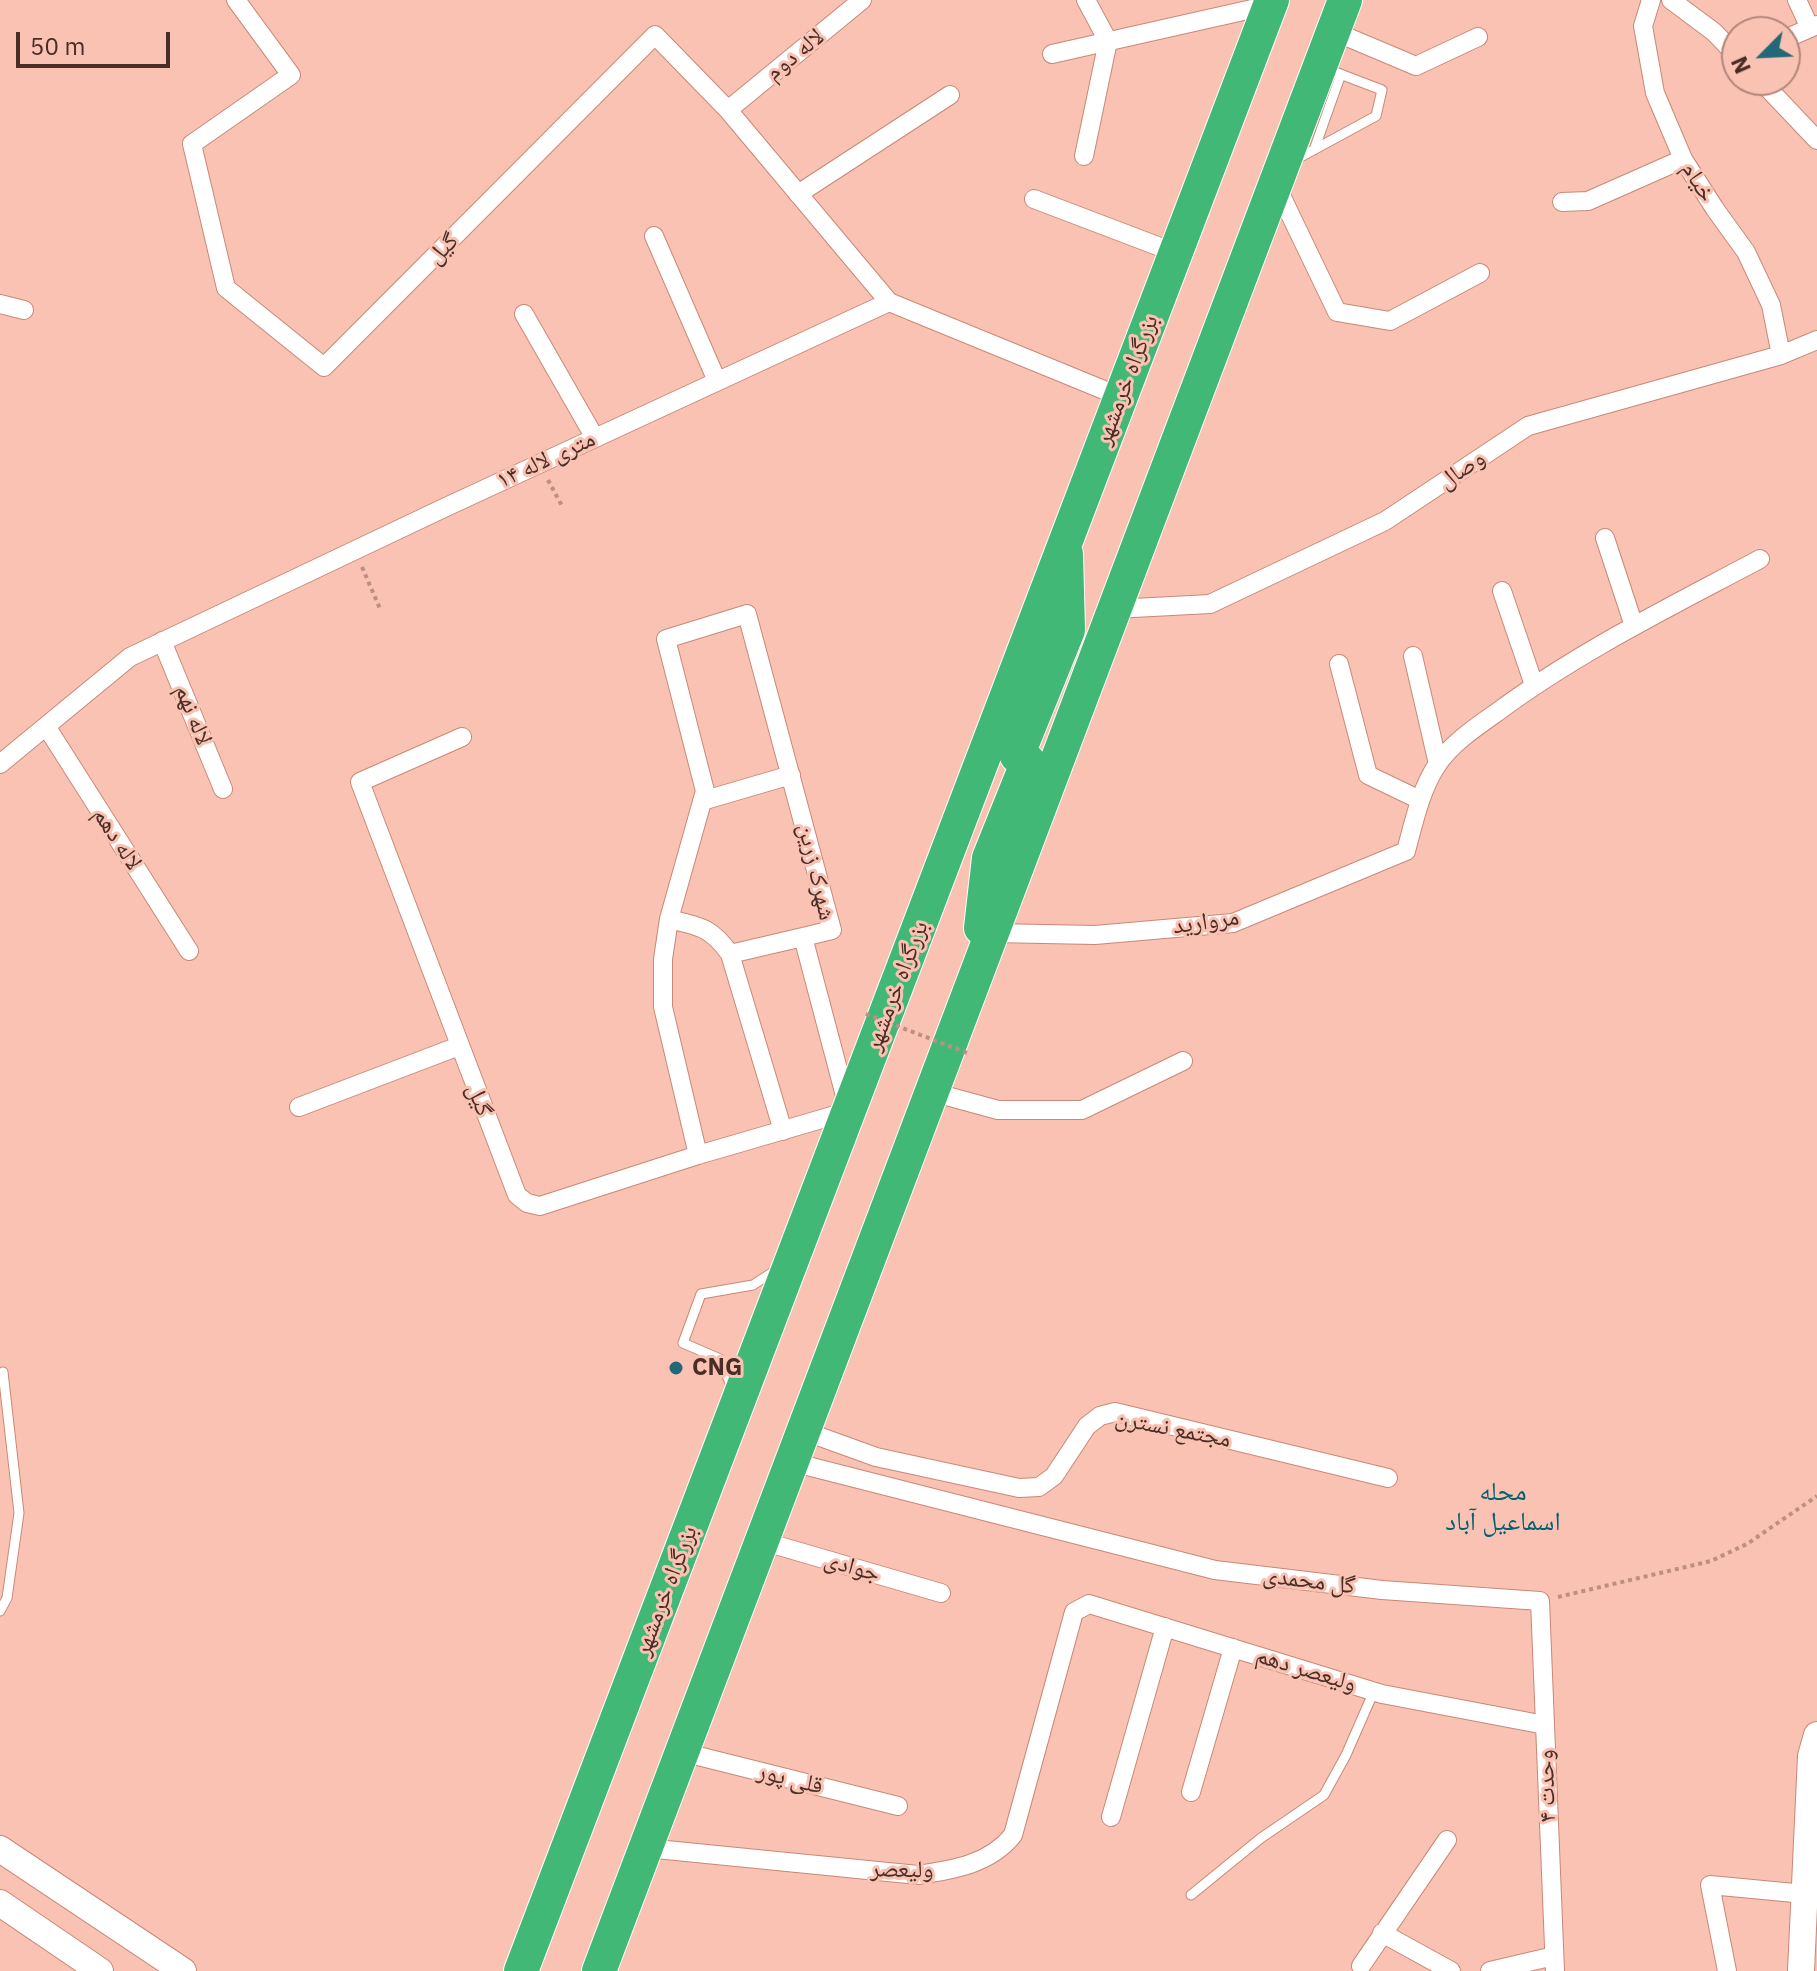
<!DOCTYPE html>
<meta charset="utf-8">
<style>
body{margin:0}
#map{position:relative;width:1817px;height:1971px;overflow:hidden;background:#fac2b3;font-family:"IBM Plex Sans",sans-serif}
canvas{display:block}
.north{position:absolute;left:1721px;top:16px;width:80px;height:80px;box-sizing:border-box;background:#fac2b3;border:2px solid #b3867b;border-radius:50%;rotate:246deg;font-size:22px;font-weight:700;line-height:32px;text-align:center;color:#492d26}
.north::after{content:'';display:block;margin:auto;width:28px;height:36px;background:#226878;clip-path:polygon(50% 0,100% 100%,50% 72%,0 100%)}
.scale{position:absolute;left:16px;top:32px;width:154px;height:36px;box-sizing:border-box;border:4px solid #492d26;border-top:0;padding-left:10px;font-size:24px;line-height:28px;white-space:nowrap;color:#492d26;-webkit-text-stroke:6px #fac2b3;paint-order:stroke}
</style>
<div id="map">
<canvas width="1817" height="1971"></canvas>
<div class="north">N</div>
<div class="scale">50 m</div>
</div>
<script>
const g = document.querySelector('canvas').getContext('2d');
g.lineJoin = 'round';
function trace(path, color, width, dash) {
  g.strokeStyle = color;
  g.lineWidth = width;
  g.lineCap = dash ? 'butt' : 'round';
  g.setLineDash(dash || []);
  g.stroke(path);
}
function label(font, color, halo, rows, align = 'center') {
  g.font = font + ' "IBM Plex Sans","Noto Naskh Arabic",sans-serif';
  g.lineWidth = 6;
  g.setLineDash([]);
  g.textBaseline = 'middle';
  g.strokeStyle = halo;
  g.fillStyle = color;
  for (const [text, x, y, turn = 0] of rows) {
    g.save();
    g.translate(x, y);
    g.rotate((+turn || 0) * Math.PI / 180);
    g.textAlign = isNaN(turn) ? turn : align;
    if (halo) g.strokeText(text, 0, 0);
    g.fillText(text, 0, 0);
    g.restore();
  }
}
const lane = new Path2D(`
 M1314,150L1341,74
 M1295,160L1376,116L1382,90L1327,69
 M733,1390L720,1359L683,1343L701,1294L753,1285L776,1270
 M0,1611L7,1598L19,1513L3,1372
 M1191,1895L1261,1838L1324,1795L1346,1755L1374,1691`);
const street = new Path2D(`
 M236,0L291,75L192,144L226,288L324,367L655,35L728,110L889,302
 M1651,0L1643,26L1655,93L1683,159L1715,209L1746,252L1771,305L1781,355
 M1671,0L1714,32L1737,56
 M1797,0L1810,28
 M1333,31L1416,66L1478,37
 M1785,39L1817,25
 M1052,54L1270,5
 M1760,80L1817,140
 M728,110L862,0
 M1084,156L1108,41L1086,0
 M1276,185L1337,312L1390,321L1480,273
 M798,194L950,95
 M1034,199L1176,253
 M1562,202L1588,201L1683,159
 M654,236L717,381
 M0,304L24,310
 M524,314L595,438
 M1605,538L1634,626
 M1502,591L1534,685
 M1114,609L1210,604L1385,521L1528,426L1781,355L1817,340
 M162,641L223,789
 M1413,656L1438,764
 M1339,664L1368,775L1420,800
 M46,726L189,951
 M462,737L360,782L517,1195L527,1203L540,1206L698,1155L849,1111L803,937L832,930L747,614L666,639L705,791L669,919L663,959V1007L698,1155
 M0,764L130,657L446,507L889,302L1121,397
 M702,801L791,775
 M669,919C699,926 711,927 730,954L783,1131
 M992,933L1095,935L1233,923L1406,851C1414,822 1420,791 1437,765C1451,744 1476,727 1496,713C1578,652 1670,607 1760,559
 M730,954L803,937
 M932,1092L998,1110H1082L1183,1061
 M299,1107L459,1046
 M804,1431L876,1457L1019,1488L1039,1487L1054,1476L1087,1426L1100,1416L1115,1412L1388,1478
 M792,1462L1215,1570L1382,1590L1540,1601L1555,1971
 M762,1541L941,1593
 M682,1752L898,1806
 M1191,1792L1233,1648
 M1111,1817L1165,1627
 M646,1848L918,1875C953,1870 990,1864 1013,1835L1074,1612L1089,1604L1382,1694L1545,1725
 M1382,1933L1451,1971
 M1361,1966L1447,1840
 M1490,1971L1554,1956
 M1727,1971L1710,1885L1805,1894`);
const secondary = new Path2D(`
 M0,1849L183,1971
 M0,1903L100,1971
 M1801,1971L1811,1756L1817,1735`);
const highway = new Path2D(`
 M1017,756L1068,630L1066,554
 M981,928L989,858L1028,761
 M521,1971L1272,0
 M599,1971L1345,0`);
trace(lane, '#c98877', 11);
trace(street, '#c98877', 20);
trace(secondary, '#c98877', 28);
trace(highway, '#fff', 36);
trace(new Path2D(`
 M548,480L562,506
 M362,567L381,611
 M1558,1597L1711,1561L1747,1544L1817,1496`), '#bd8f82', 4, [4, 4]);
trace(lane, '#fff', 9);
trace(street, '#fff', 18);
trace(secondary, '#fff', 26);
trace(highway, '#42b876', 34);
trace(new Path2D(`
 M866,1014L970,1054`), '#bd8f82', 4, [4, 4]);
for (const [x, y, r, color] of [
 [676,1368,8,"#226878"]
]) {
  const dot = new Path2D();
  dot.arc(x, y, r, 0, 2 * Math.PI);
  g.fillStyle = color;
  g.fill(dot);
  trace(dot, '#fac2b3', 3);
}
label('24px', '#492d26', '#fac2b3', [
 ["لاله دوم",795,55,-39],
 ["خیام",1698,182,58],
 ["گیل",443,249,-45],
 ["بزرگراه خرمشهر",1127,380,-69],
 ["۱۴ متری لاله",546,460,-25],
 ["وصال",1462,470,-34],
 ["لاله نهم",193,715,68],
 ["لاله دهم",117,839,57],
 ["شهرک زرین",816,872,77],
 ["مروارید",1206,922,-8],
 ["بزرگراه خرمشهر",897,986,-69],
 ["گیل",479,1100,69],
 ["مجتمع نسترن",1173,1429,11],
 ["جوادی",852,1567,16],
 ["گل محمدی",1309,1581,7],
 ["بزرگراه خرمشهر",666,1591,-69],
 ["ولیعصر دهم",1306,1670,17],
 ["قلی پور",790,1779,14],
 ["وحدت ۴",1547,1786,-92],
 ["ولیعصر",902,1870,1]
]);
label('bold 24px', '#492d26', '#fac2b3', [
 ["CNG",692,1368]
], 'left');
label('26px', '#016172', '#fac2b3', [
 ["محله",1503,1492],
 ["اسماعیل آباد",1503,1522]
]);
</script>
